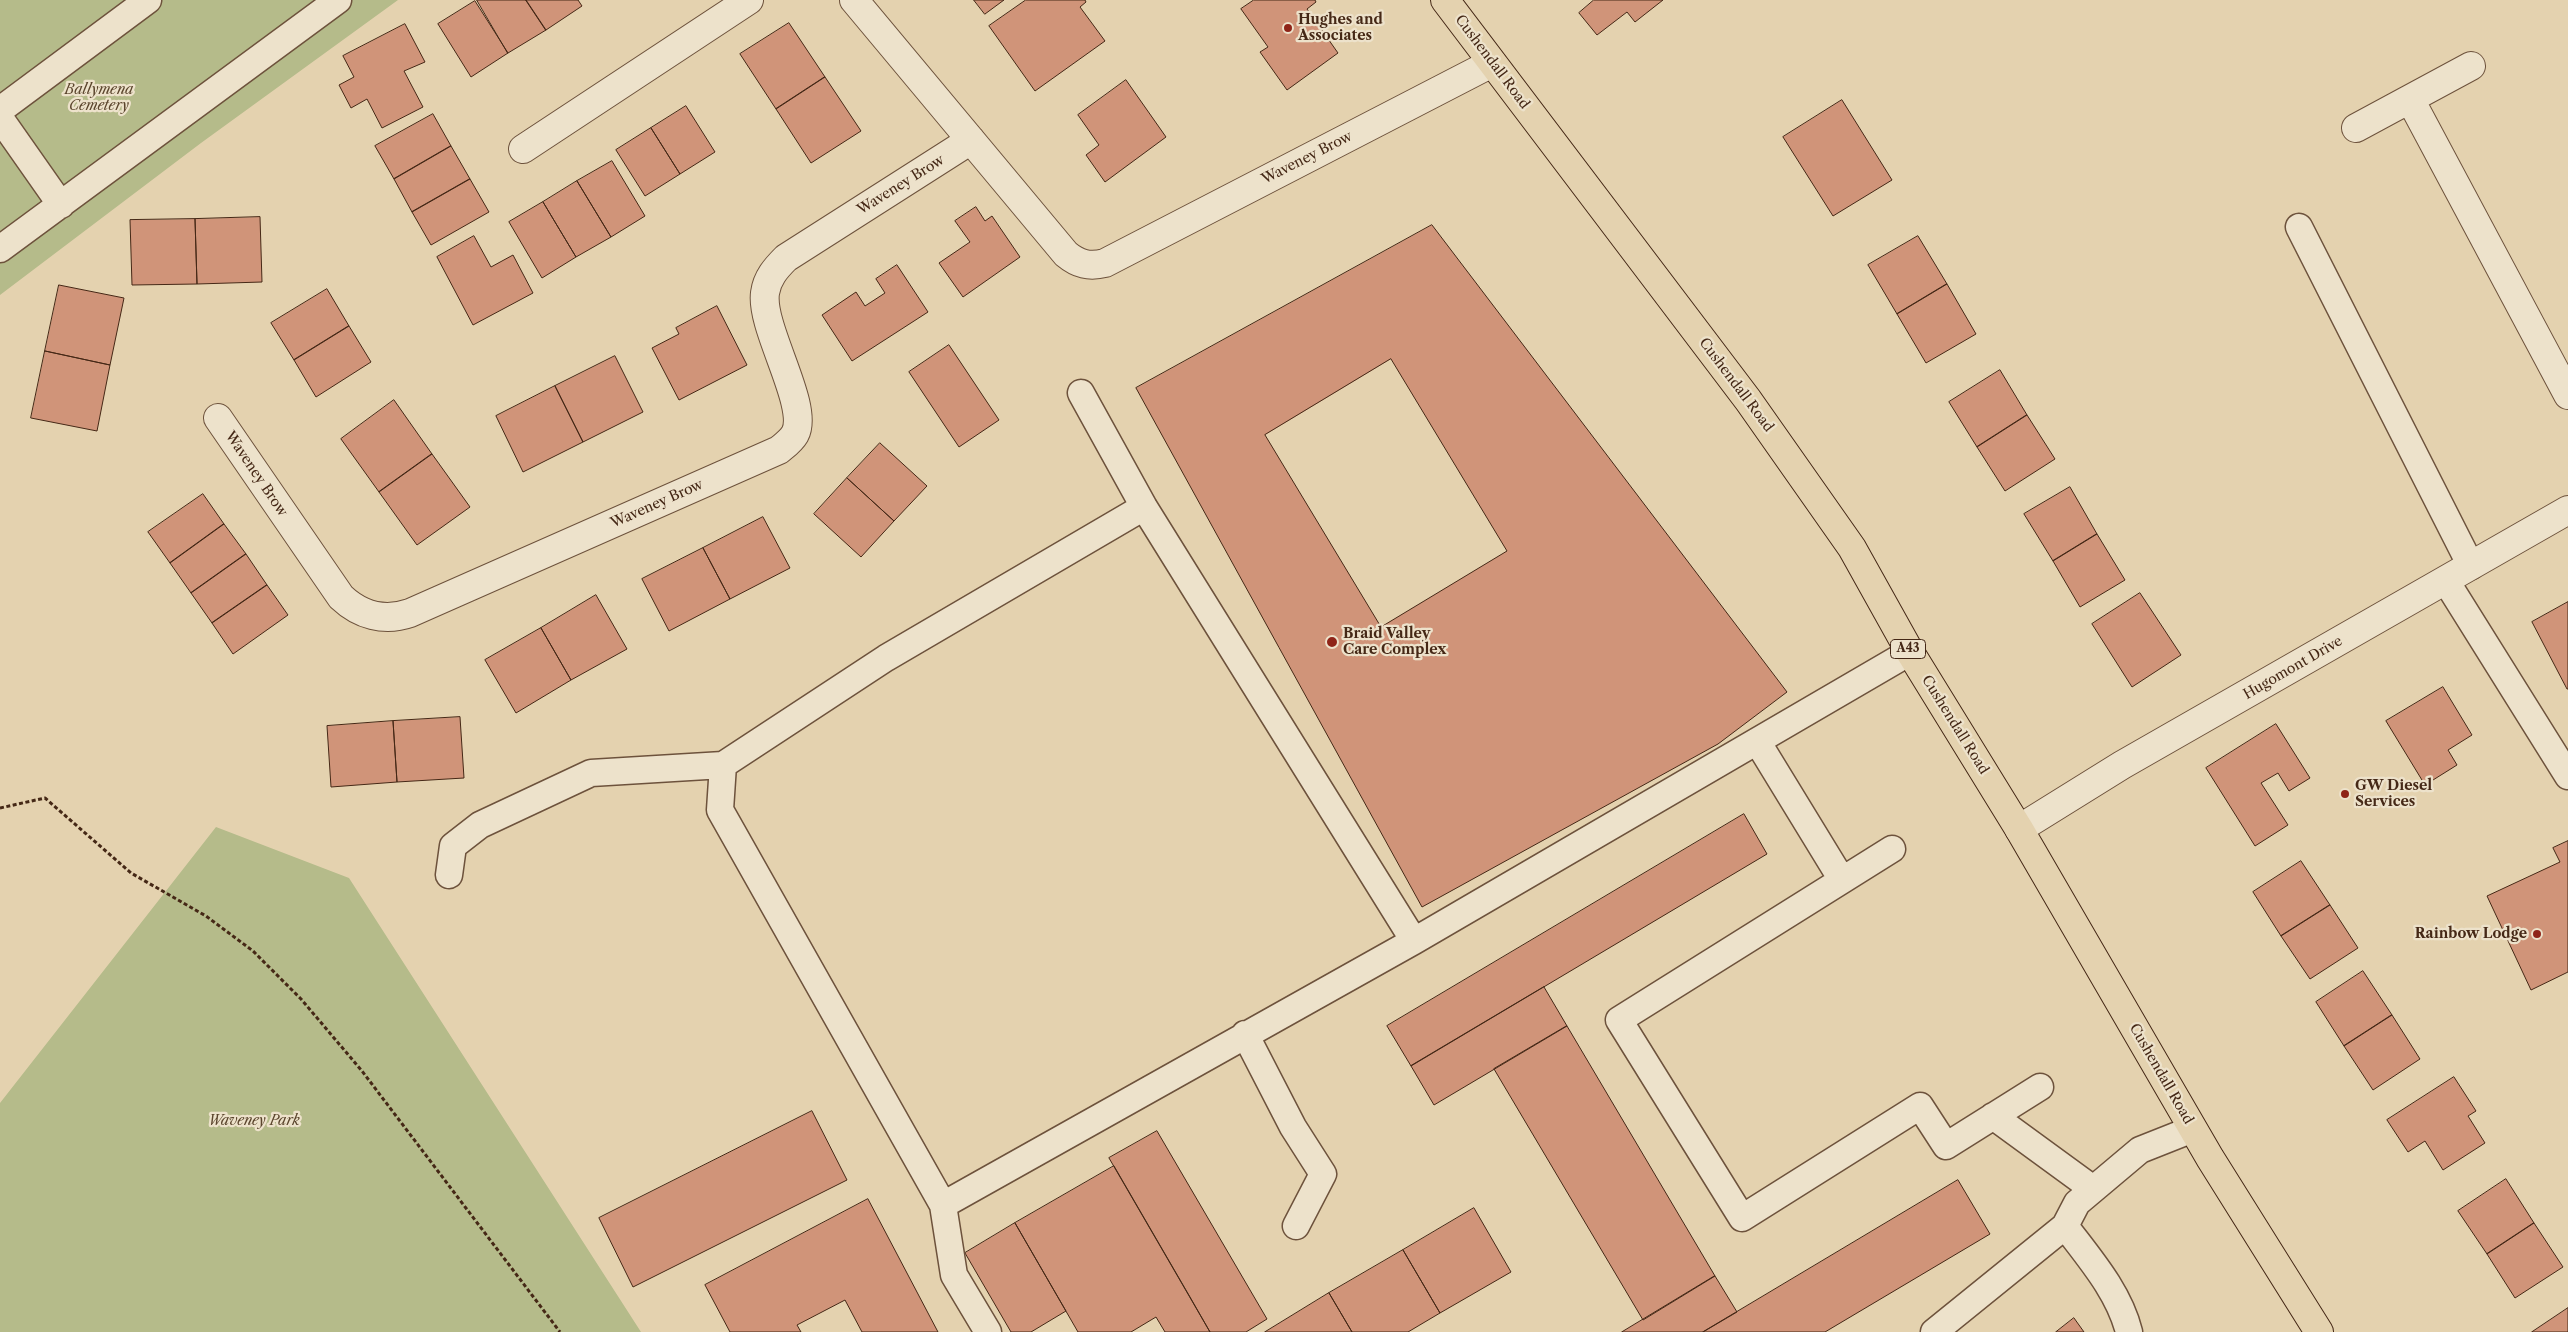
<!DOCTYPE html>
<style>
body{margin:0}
canvas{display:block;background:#e4d2af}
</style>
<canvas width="2568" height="1332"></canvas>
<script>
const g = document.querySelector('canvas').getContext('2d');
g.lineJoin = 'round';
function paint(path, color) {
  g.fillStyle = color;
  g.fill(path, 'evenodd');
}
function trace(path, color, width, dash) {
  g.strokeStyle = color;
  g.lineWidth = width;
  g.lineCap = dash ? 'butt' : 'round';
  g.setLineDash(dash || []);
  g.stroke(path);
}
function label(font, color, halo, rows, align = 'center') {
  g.font = font + ' "Libre Caslon Text",serif';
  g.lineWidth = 4.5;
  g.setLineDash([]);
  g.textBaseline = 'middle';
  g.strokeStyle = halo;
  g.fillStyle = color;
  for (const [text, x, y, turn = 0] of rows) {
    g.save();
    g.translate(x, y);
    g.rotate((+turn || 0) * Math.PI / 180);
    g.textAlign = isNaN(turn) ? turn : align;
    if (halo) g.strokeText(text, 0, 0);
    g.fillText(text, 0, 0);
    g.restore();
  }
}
paint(new Path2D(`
 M0,0H398L201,143L0,295Z
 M216,827L349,878L641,1332H0V1103Z`), '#b5bb8a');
const building = new Path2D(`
 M477,0H526L546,30L508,53Z
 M526,0H578L582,6L546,30Z
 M974,0H1004L985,14Z
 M1026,0H1085L1086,2L1080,7L1105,41L1035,91L989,26Z
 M1254,0H1315L1316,2L1307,9L1338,53L1287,90L1260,52L1268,47L1241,9Z
 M1594,0H1663L1635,22L1627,12L1597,35L1579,13Z
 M475,1L508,53L471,77L438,24Z
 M789,23L825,77L776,109L740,54Z
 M405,24L425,62L404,71L423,107L382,128L367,99L351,108L339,85L354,77L343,56Z
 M825,77L861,131L811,163L776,109Z
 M1126,80L1166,137L1105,182L1086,155L1099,145L1078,115Z
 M1842,100L1892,180L1833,216L1783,137Z
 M686,106L715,152L680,174L651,128Z
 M433,114L451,146L394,179L375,146Z
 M651,128L680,174L645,196L616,150Z
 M451,146L470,179L412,212L394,179Z
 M612,161L645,216L611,237L577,181Z
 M470,179L489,212L431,245L412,212Z
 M577,181L611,237L576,257L543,202Z
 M543,202L576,257L542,278L509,222Z
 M976,207L985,221L992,216L1020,257L963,297L939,263L970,242L955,221Z
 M260,217L262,282L197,284L195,219Z
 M195,219L197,284L132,285L130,220Z
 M1432,225L1787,692L1718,744L1422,907L1136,388ZM1391,359L1507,551L1381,627L1265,435Z
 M474,236L491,267L513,255L533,293L473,325L437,257Z
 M1918,236L1947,284L1897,314L1868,265Z
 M897,265L928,312L852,361L822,315L856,292L865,306L885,293L876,279Z
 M1947,284L1976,334L1926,363L1897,314Z
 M59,285L124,298L110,365L45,351Z
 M327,289L349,326L294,360L271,323Z
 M717,306L747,365L679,400L652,348L679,334L676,328Z
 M349,326L371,362L316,397L294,360Z
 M949,345L999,420L959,447L909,372Z
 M45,351L110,365L97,431L31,418Z
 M615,356L643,412L583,442L555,386Z
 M2000,370L2027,415L1977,447L1949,402Z
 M555,386L583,442L523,472L496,416Z
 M394,400L432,454L379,492L341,439Z
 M2027,415L2055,459L2005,491L1977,447Z
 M880,443L927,486L894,521L847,478Z
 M432,454L470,507L417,545L379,492Z
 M847,478L894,521L861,557L814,514Z
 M2070,487L2097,534L2053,561L2024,514Z
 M203,494L224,524L170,563L148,532Z
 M763,517L790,568L730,599L703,548Z
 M224,524L246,554L191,593L170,563Z
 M2097,534L2125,580L2080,607L2053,561Z
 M703,548L730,599L669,631L642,579Z
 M246,554L267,585L212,623L191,593Z
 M267,585L288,615L233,654L212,623Z
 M2140,593L2181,655L2132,687L2092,624Z
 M596,595L627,649L571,680L541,628Z
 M2568,602V689H2567L2532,622Z
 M541,628L571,680L516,713L485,660Z
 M2443,687L2472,735L2448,750L2457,765L2425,785L2386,721Z
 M460,717L464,778L397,782L393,721Z
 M393,721L397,782L331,787L327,726Z
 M2276,724L2310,778L2289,791L2278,773L2261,783L2288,825L2255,846L2206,768Z
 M1744,814L1767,854L1411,1066L1387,1026Z
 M2568,841V972L2531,990L2487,896L2560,862L2553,848Z
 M2301,861L2330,905L2281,936L2253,892Z
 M2330,905L2358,948L2310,979L2281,936Z
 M2363,971L2392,1015L2344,1046L2316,1002Z
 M1544,987L1567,1026L1434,1105L1411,1066Z
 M2392,1015L2420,1059L2373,1090L2344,1046Z
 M1567,1026L1715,1276L1643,1320L1494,1069Z
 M2454,1077L2476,1111L2468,1116L2485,1143L2443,1170L2425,1141L2408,1152L2387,1120Z
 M812,1111L847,1180L633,1287L599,1218Z
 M1157,1131L1267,1319L1246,1332H1210L1109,1158Z
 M1114,1166L1190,1297L1210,1332H1165L1156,1317L1131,1332H1078L1015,1223Z
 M2506,1179L2534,1223L2487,1254L2458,1211Z
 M1958,1180L1990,1234L1825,1332H1703Z
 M868,1199L938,1332H862L845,1300L797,1325L801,1332H730L705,1285Z
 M1474,1208L1511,1272L1440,1313L1403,1250Z
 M1015,1223L1066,1311L1031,1332H1011L965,1253Z
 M2534,1223L2563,1267L2515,1298L2487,1254Z
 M1403,1250L1440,1313L1408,1332H1352L1329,1293Z
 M1715,1276L1737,1312L1703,1332H1622Z
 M1329,1293L1352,1332H1265Z
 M2568,1308V1332H2532Z
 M2074,1318L2084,1332H2056Z`);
paint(building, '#d09479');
trace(building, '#452816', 1);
const service = new Path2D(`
 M0,110L148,0
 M0,118L61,205
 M2299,227L2471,566
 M0,249L338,0
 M1081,393L1144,507L1414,941
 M2446,581L2568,776
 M1757,741L1842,880
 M723,765L720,810L943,1205
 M1892,849L1619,1020L1742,1218L1920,1106L1946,1146L2040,1087
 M449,875L453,846L480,825L591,773L723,765L886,658L1144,507
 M1245,1034L1293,1127L1323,1174L1296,1226
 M1993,1116L2093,1189
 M2065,1226C2090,1259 2119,1292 2129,1332
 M988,1332L954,1275L943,1205L1414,941L1910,652
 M1934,1332L2065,1226L2077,1203L2140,1150L2193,1129`);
const minor = new Path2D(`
 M854,0L1066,254C1078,264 1089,267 1105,263L1492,63
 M2410,99L2568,395
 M2356,128L2471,66
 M523,149L749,0
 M218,418L341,597C360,615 384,622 410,613L779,450C785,445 791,441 795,434C810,406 760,328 765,293C767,278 776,268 786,258L971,140
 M2019,829L2122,765L2568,510`);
const primary = new Path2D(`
 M1445,0L1748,400L1852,548L1910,652L2019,829L2210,1158L2319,1332`);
trace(service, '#6d523c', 29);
trace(minor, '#6d523c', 30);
trace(primary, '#452816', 30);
trace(new Path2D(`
 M0,808L45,798L131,873L206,916L253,951L301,999L362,1071L560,1332`), '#452816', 3, [4, 2.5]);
trace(service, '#ede2cb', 26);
trace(minor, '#ede2cb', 28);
trace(primary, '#e4d2af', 28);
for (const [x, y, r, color] of [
 [1288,28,5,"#8f2418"],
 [1332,642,6,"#8f2418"],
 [2345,794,5,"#8f2418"],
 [2537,934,5,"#8f2418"]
]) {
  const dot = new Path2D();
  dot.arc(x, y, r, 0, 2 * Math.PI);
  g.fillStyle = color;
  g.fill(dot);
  trace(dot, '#ede2cb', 2);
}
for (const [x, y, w] of [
 [1908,649,35]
]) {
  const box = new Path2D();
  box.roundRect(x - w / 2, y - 9.5, w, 19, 4);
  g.fillStyle = '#ede2cb';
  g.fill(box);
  trace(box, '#452816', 1);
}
label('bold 12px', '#452816', null, [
 ["A43",1908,649]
]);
label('bold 14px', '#452816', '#ede2cb', [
 ["Hughes and",1298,20],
 ["Associates",1298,36],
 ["Braid Valley",1343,634],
 ["Care Complex",1343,650],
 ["GW Diesel",2355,786],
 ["Services",2355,802],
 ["Rainbow Lodge",2527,934,"right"]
], 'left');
label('14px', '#452816', '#ede2cb', [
 ["Cushendall Road",1492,62,53],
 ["Waveney Brow",1307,158,-27],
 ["Waveney Brow",901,185,-32],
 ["Cushendall Road",1736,385,53],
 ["Waveney Brow",256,474,56],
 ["Waveney Brow",657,504,-24],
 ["Hugomont Drive",2293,668,-30],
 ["Cushendall Road",1955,725,58],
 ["Cushendall Road",2161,1074,60]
]);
label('italic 14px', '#5b452d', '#ede2cb', [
 ["Ballymena",99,90],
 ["Cemetery",99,106],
 ["Waveney Park",254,1121]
]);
</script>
